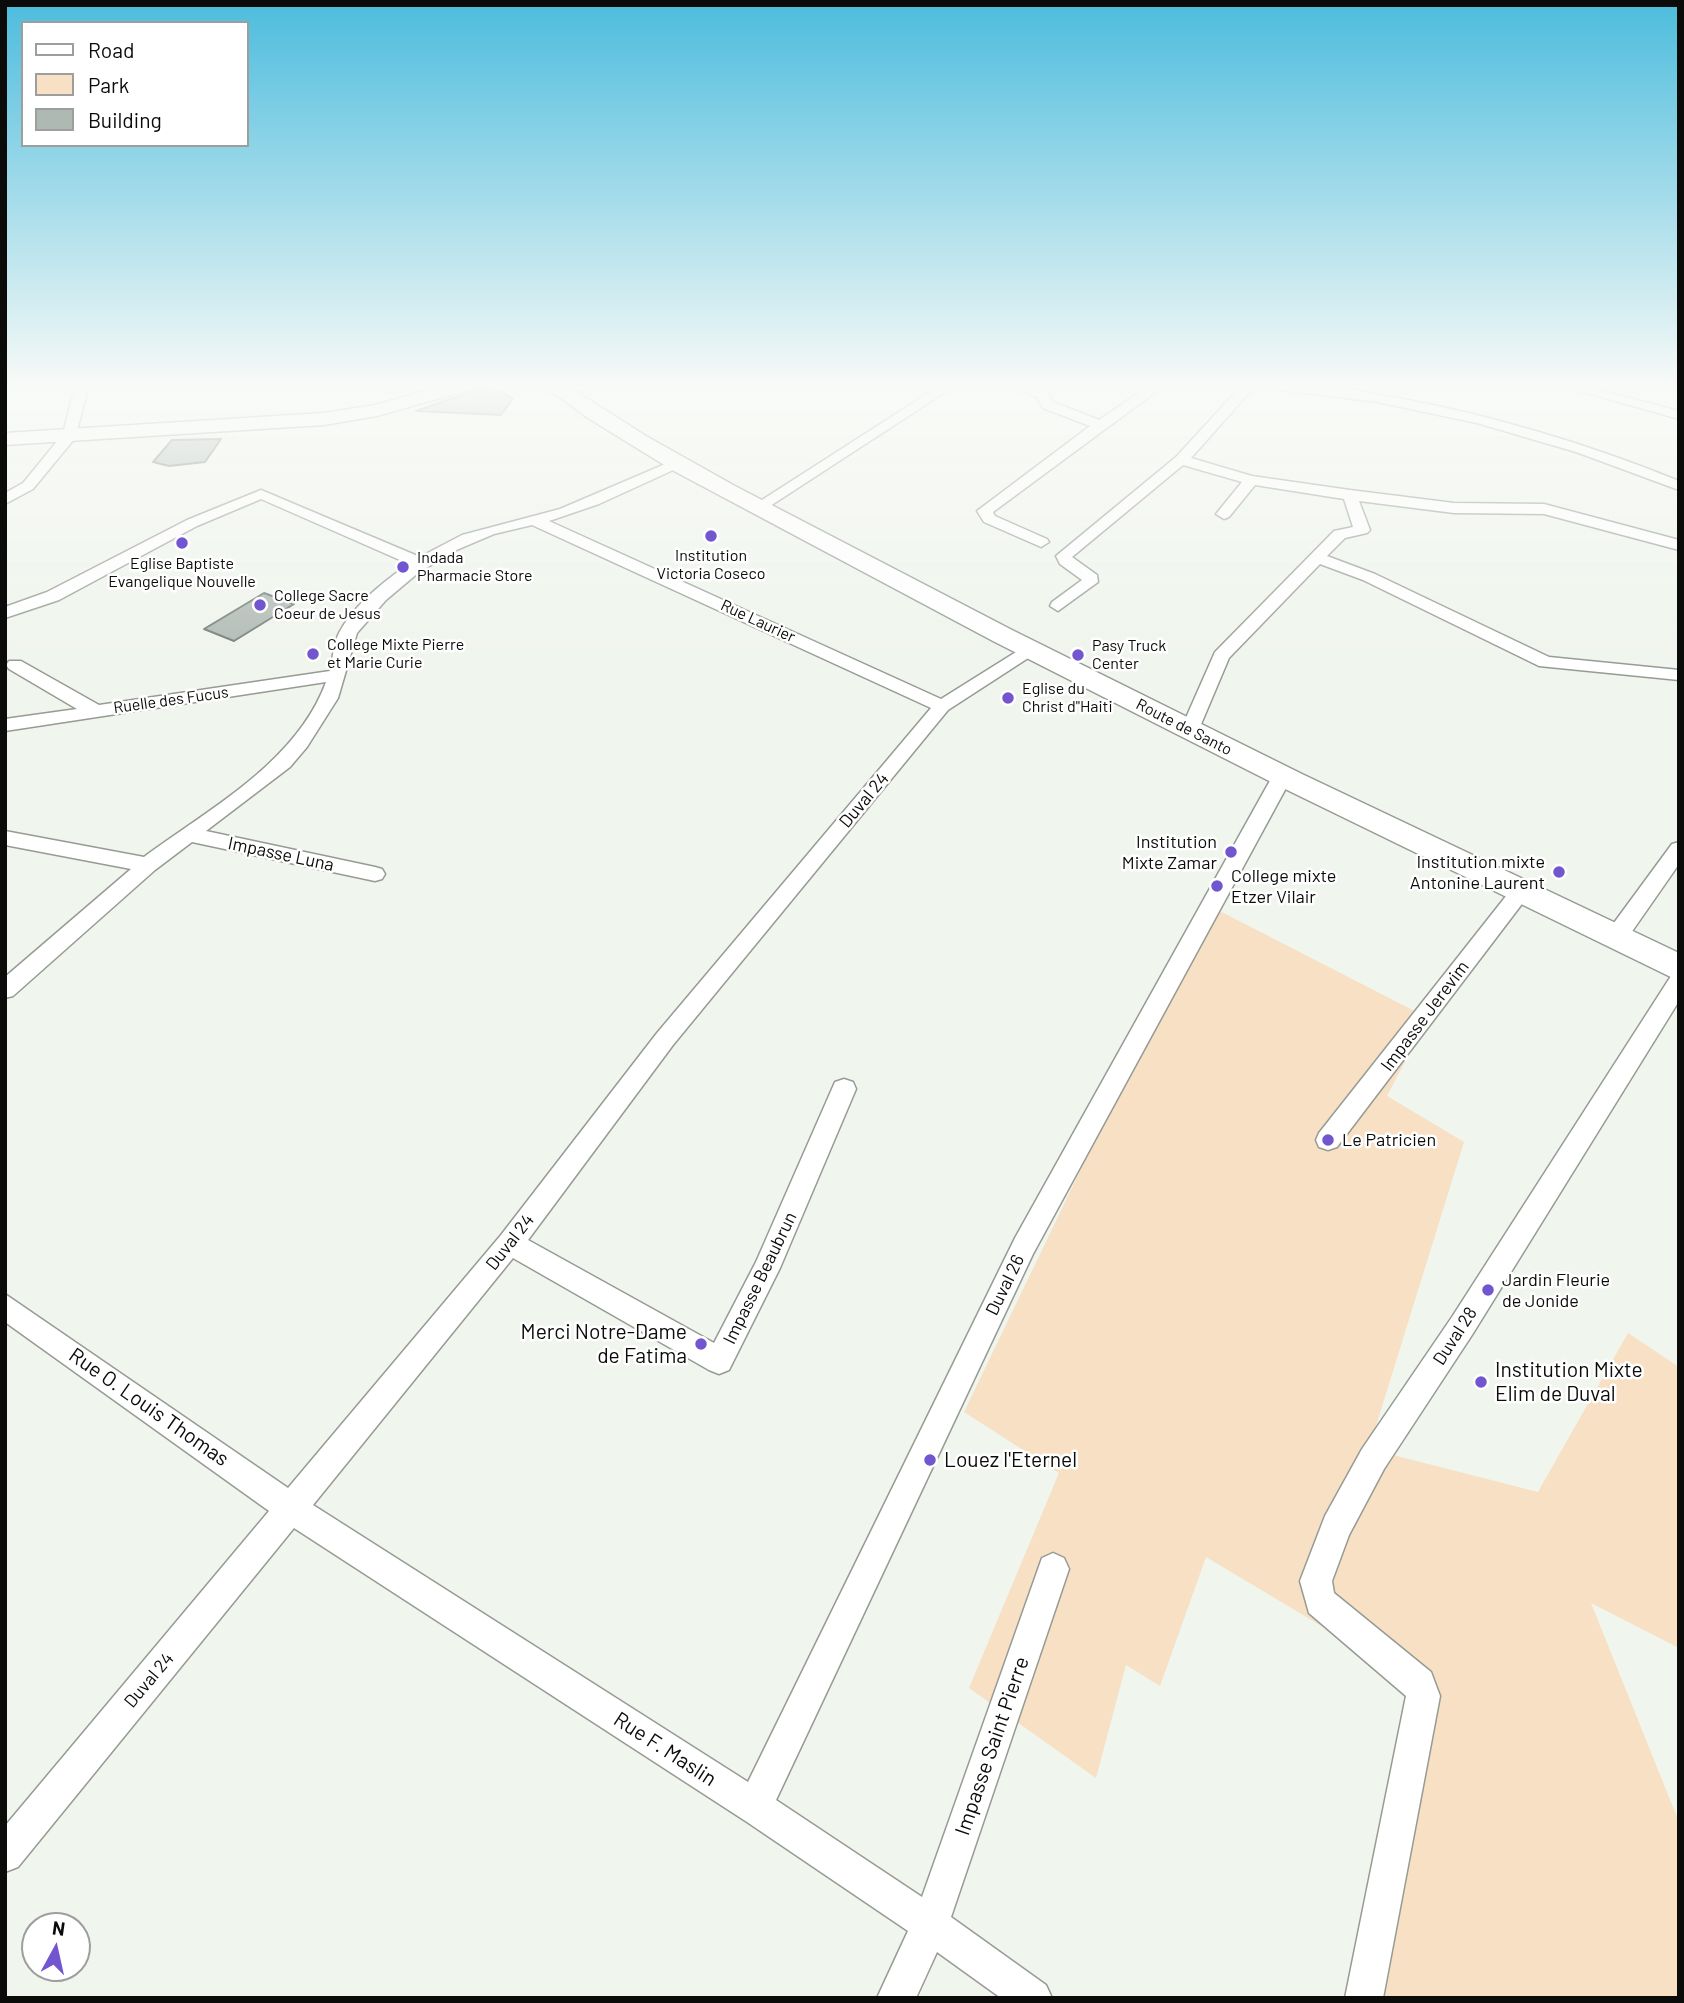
<!DOCTYPE html>
<style>
body{margin:0}
#map{position:relative;width:1684px;height:2003px;overflow:hidden;background:#f0f5ed;font-family:Barlow,sans-serif}
canvas{display:block}
.frame{position:absolute;inset:0;border:7px solid #0b0c0a;pointer-events:none}
.legend{position:absolute;left:21px;top:21px;width:228px;height:126px;box-sizing:border-box;background:#fff;border:2px solid #9d9e9d;margin:0;padding:9px 12px;list-style:none;font-size:21px;color:#0b0c0a}
.legend li{display:flex;align-items:center;gap:14px;height:35px}
.legend b{width:35px;border:2px solid #9d9e9d}
.north{position:absolute;left:21px;top:1912px;width:70px;height:70px;box-sizing:border-box;background:#fff;border:2px solid #9d9e9d;border-radius:50%;rotate:8deg;font-size:19px;font-weight:700;line-height:28px;text-align:center;color:#0b0c0a}
.north::after{content:'';display:block;margin:auto;width:24px;height:32px;background:#7256d0;clip-path:polygon(50% 0,100% 100%,50% 72%,0 100%)}
</style>
<div id="map">
<canvas width="1684" height="2003"></canvas>
<div class="frame"></div>
<ul class="legend">
<li><b style="height:9px;background:#fff"></b>Road</li>
<li><b style="height:19px;background:#f7e0c4"></b>Park</li>
<li><b style="height:19px;background:#afb9b4"></b>Building</li>
</ul>
<div class="north">N</div>
</div>
<script>
const g = document.querySelector('canvas').getContext('2d');
g.lineJoin = 'round';
function paint(path, color) {
  g.fillStyle = color;
  g.fill(path, 'evenodd');
}
function trace(path, color, width, dash) {
  g.strokeStyle = color;
  g.lineWidth = width;
  g.lineCap = dash ? 'butt' : 'round';
  g.setLineDash(dash || []);
  g.stroke(path);
}
function label(font, color, halo, rows, align = 'center') {
  g.font = font + ' Barlow,sans-serif';
  g.lineWidth = 5;
  g.setLineDash([]);
  g.textBaseline = 'middle';
  g.strokeStyle = halo;
  g.fillStyle = color;
  for (const [text, x, y, turn = 0] of rows) {
    g.save();
    g.translate(x, y);
    g.rotate((+turn || 0) * Math.PI / 180);
    g.textAlign = isNaN(turn) ? turn : align;
    if (halo) g.strokeText(text, 0, 0);
    g.fillText(text, 0, 0);
    g.restore();
  }
}
paint(new Path2D(`
 M1208,905L1428,1018L1387,1096L1464,1142L1371,1442L1393,1455L1538,1492L1628,1333L1679,1367V1648L1591,1603L1679,1822V1998H1372L1437,1715L1380,1661L1206,1557L1160,1686L1126,1665L1096,1778L969,1688L1059,1473L964,1412Z`), '#f7e0c4');
const building = new Path2D(`
 M491,385L513,399L501,415L416,411Z
 M221,439L205,462L169,466L153,462L172,440Z
 M264,593L294,604L234,641L204,629Z`);
paint(building, '#afb9b4');
trace(building, '#757e7a', 2);
const street = new Path2D(`
 M75,385H89L75,438L33,489L5,504V493L23,483L63,434Z
 M941,385H956L764,510L759,512L751,507Z
 M1008,385H1026L1047,391L1053,402L1099,420L1150,385H1165L993,512L995,516L1047,539L1049,542L1041,547L984,522L977,511L1090,426L1043,408L1037,397Z
 M1242,385H1256L1191,458L1252,476L1350,490L1454,503L1544,504L1679,540V550L1544,514L1454,513L1359,501L1370,530L1367,533L1345,538L1327,556L1375,574L1549,657L1679,670V680L1539,666L1363,580L1320,564L1229,658L1199,729L1190,735L1183,733L1181,729L1215,652L1334,531L1353,527L1344,499L1255,485L1229,517L1224,519L1216,514L1242,482L1183,465L1072,557L1097,575L1098,582L1058,611L1050,606L1052,602L1082,580L1060,564L1056,556L1176,457Z
 M1266,385C1310,381 1355,390 1398,398C1495,416 1588,444 1679,481V490L1576,452L1477,423L1377,402L1273,389Z
 M1559,385H1580L1679,411V419Z
 M677,459L682,460V466L599,504L549,521L941,699L1024,647L1030,646L1039,651L948,710L673,1045L528,1240L714,1343L756,1262L835,1082L844,1079L853,1082L856,1089L780,1268L729,1370L719,1374L709,1370L513,1258L313,1505L748,1782L1015,1238L1272,777L1275,773H1289L1292,777L1033,1254L776,1800L922,1897L1042,1558L1053,1553L1064,1558L1069,1569L951,1917L1046,1985L1052,1998H1001L937,1952L916,1998H877L908,1931L747,1822L294,1528L18,1867L5,1872V1826L269,1511L5,1322V1294L288,1488L501,1235L657,1033L931,708L532,525L494,534L454,551L418,573L386,600L357,633L338,698L307,747L290,767L206,831L375,867L382,869L385,874L382,879L375,881L192,842L155,870L13,996L5,998V977L131,869L5,845V831L144,857C209,809 297,762 326,682L5,731V719L77,709L9,669L6,665L9,661H21L99,705L330,671C333,659 333,645 339,633C353,606 384,581 409,564L261,499L197,526L59,600L5,618V607L47,592L187,520L261,490L420,557L462,535L560,509Z
 M1679,842V864L1624,943H1608L1605,937L1608,931L1672,844Z
 M1521,884L1528,886L1532,891L1528,896L1337,1147L1328,1150L1319,1147L1316,1140L1319,1133L1514,886Z
 M1679,974V1001L1472,1335L1384,1469L1349,1535L1332,1581L1334,1593L1431,1672L1440,1696L1383,1998H1345L1406,1696L1309,1613L1300,1581L1325,1516L1362,1449L1452,1317L1671,976Z`);
const secondary = new Path2D(`
 M446,385H474L472,389L377,416L324,425L5,445V433L324,413L375,405Z`);
const primary = new Path2D(`
 M543,385H566L646,436L735,486L1012,630L1302,774L1679,953V981L1281,787L993,641L674,471L588,418Z`);
trace(street, '#969b94', 3);
trace(secondary, '#969b94', 3);
trace(primary, '#969b94', 3);
paint(street, '#fff');
paint(secondary, '#fff');
paint(primary, '#fff');
const sky = g.createLinearGradient(0, 0, 0, 665);
sky.addColorStop(0, '#4cbcdd');
sky.addColorStop(0.58, '#f8faf7');
sky.addColorStop(1, '#f8faf700');
g.fillStyle = sky;
g.fillRect(0, 0, 1684, 665);
for (const [x, y, r, color] of [
 [711,536,7,"#7256d0"],
 [182,543,7,"#7256d0"],
 [403,567,7,"#7256d0"],
 [260,605,7,"#7256d0"],
 [313,654,7,"#7256d0"],
 [1078,655,7,"#7256d0"],
 [1008,698,7,"#7256d0"],
 [1231,852,7,"#7256d0"],
 [1559,872,7,"#7256d0"],
 [1217,886,7,"#7256d0"],
 [1328,1140,7,"#7256d0"],
 [1488,1290,7,"#7256d0"],
 [701,1344,7,"#7256d0"],
 [1481,1382,7,"#7256d0"],
 [930,1460,7,"#7256d0"]
]) {
  const dot = new Path2D();
  dot.arc(x, y, r, 0, 2 * Math.PI);
  g.fillStyle = color;
  g.fill(dot);
  trace(dot, '#fff', 2.5);
}
label('16px', '#0b0c0a', '#fff', [
 ["Institution",711,556,"center"],
 ["Victoria Coseco",711,574,"center"],
 ["Indada",417,558],
 ["Pharmacie Store",417,576],
 ["Eglise Baptiste",182,564,"center"],
 ["Evangelique Nouvelle",182,582,"center"],
 ["College Sacre",274,596],
 ["Coeur de Jesus",274,614],
 ["College Mixte Pierre",327,645],
 ["et Marie Curie",327,663],
 ["Pasy Truck",1092,646],
 ["Center",1092,664],
 ["Eglise du",1022,689],
 ["Christ d\"Haiti",1022,707]
], 'left');
label('16px', '#0b0c0a', '#fff', [
 ["Rue Laurier",758,621,25],
 ["Ruelle des Fucus",171,700,-8],
 ["Route de Santo",1184,727,27]
]);
label('18px', '#0b0c0a', '#fff', [
 ["Duval 24",864,800,-50],
 ["Impasse Luna",281,854,12],
 ["Impasse Jerevim",1425,1016,-53],
 ["Duval 24",510,1242,-52],
 ["Impasse Beaubrun",760,1278,-64],
 ["Duval 26",1005,1285,-64],
 ["Duval 28",1455,1336,-57],
 ["Duval 24",149,1680,-50]
]);
label('18px', '#0b0c0a', '#fff', [
 ["Institution",1217,842,"right"],
 ["Mixte Zamar",1217,863,"right"],
 ["Institution mixte",1545,862,"right"],
 ["Antonine Laurent",1545,883,"right"],
 ["College mixte",1231,876],
 ["Etzer Vilair",1231,897],
 ["Le Patricien",1342,1140],
 ["Jardin Fleurie",1502,1280],
 ["de Jonide",1502,1301]
], 'left');
label('21px', '#0b0c0a', '#fff', [
 ["Merci Notre-Dame",687,1332,"right"],
 ["de Fatima",687,1356,"right"],
 ["Institution Mixte",1495,1370],
 ["Elim de Duval",1495,1394],
 ["Louez l'Eternel",944,1460]
], 'left');
label('21px', '#0b0c0a', '#fff', [
 ["Rue O. Louis Thomas",149,1407,35],
 ["Impasse Saint Pierre",992,1746,-71],
 ["Rue F. Maslin",665,1749,33]
]);
</script>
